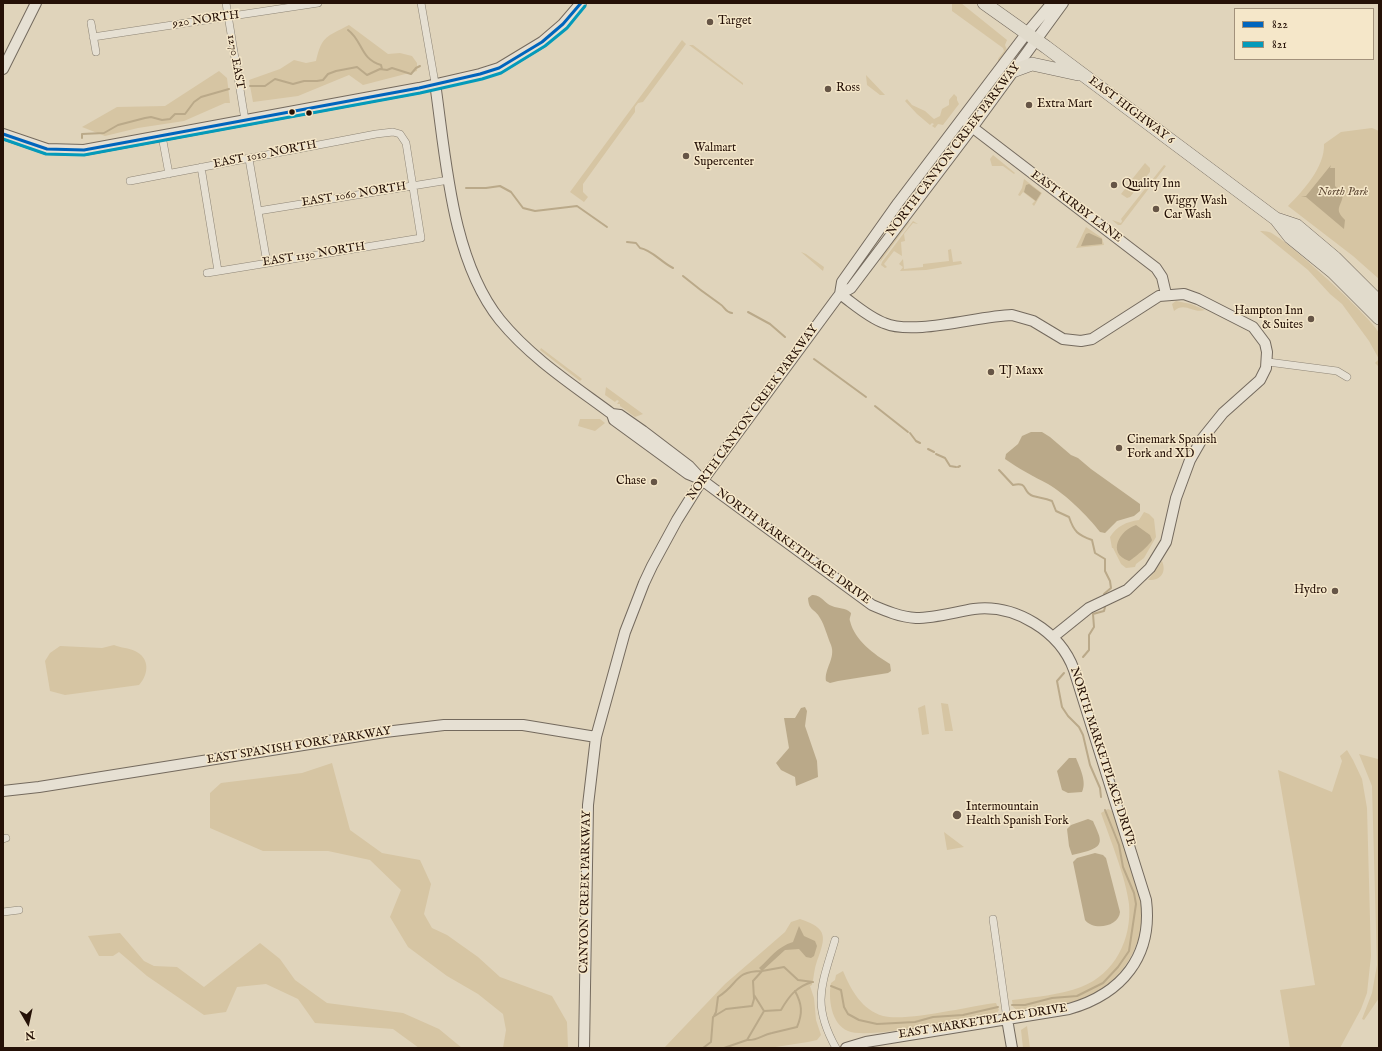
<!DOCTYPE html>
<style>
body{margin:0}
#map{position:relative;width:1382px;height:1051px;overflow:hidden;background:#e0d4bb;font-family:"IM FELL English",serif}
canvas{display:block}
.frame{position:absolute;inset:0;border:4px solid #251107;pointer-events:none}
.legend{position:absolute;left:1234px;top:8px;width:140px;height:52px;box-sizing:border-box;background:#f5e7c9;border:1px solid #a2917b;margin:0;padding:5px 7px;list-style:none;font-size:12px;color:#251107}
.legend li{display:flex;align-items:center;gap:8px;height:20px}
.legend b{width:20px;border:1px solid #a2917b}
.north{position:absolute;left:8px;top:1003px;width:40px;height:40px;-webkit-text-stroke:3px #f5e7c9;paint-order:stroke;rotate:171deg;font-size:11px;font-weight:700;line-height:16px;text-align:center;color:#251107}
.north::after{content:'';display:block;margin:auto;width:14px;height:18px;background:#251107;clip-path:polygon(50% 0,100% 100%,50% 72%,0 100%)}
</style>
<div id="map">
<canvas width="1382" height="1051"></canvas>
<div class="frame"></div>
<ul class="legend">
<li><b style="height:5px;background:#0065bd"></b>822</li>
<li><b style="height:5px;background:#049aba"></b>821</li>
</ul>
<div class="north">N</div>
</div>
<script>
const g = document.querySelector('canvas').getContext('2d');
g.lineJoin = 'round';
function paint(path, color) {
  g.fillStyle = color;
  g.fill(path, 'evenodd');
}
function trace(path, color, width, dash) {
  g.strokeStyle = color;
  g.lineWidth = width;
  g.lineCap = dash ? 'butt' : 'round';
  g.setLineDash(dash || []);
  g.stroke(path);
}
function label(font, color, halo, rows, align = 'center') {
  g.font = font + ' "IM FELL English",serif';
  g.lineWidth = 3;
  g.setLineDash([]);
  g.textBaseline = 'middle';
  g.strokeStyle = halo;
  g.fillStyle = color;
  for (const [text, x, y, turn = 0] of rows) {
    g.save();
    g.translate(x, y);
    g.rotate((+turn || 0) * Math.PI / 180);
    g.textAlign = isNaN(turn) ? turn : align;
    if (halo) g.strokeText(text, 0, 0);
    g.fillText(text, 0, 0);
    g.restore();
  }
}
paint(new Path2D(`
 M952,3H961L1007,40L1005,45L1007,50L998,62V59L1004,51L1003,48L952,11Z
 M349,25L388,54L400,53L412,56L417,63V71L363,85L349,75L298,96L253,102L249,80L280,69L294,60L306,63L316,61C322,35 327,37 349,25Z
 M682,40L686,44L643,102L638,103L635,107V112L583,184V192L588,197L584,202L570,192Z
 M689,45H693L743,83V85Z
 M219,71L227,78L230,103H225L184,121L138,128L105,136L82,127L117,107L165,106Z
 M866,75L885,95H880L867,85Z
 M954,94L957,97V100L959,104L943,125L938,124L935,128L932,126L934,124L932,123L930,125L917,114L905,101L907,99L912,105L925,111L934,119L940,116L942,109L949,105V100Z
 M1372,128L1379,131V279L1353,256L1288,206C1303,191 1325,167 1324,144L1341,132Z
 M993,155L1015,173L1014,174L1003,166H992L990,159Z
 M1145,163L1150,168V172L1140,184V181L1136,182L1133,187L1129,183Z
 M1164,165L1166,166L1121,225H1118L1112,220L1121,223L1122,221L1121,219Z
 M1024,179L1042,193L1034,206L1032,204L1035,201L1023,192L1020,196L1018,195L1022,188Z
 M1128,185L1134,189L1138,187L1130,197L1127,198L1121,194Z
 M913,221L918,224L913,223L904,234L905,241L901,242L902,256L894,251L884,264L887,267L885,268L881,265L882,262Z
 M910,222L909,223L880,262L881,258L906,223Z
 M1086,227L1102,238L1104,245L1076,248Z
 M1260,231C1263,231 1266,231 1269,232C1282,235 1374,320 1379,333C1381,340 1379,359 1379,367L1375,363L1379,359L1369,341L1342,304L1330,294L1308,270Z
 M951,249L953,262L961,261L962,264L926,270L900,271L903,267L899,264L903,259L904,269L923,267V264L949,261L948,250Z
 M801,252L806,254L824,267L823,271Z
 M1176,301L1191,304L1205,310C1193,314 1185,301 1174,311L1172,304Z
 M541,348L582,379L580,381L540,350Z
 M606,387L643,414L635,417L620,406V404H617L619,401L617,400L615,402L605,395Z
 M580,419H600L605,423L595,431L578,426Z
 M1144,512L1149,514L1154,519L1156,537L1144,558L1136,564L1135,567L1126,568L1121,564L1113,548H1112L1110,537C1117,526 1126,522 1139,520Z
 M1162,561C1167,573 1160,581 1148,580Z
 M114,645C121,648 129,648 135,651C150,658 149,674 139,685L65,695L50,691L45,661L50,653L60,646L102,648Z
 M941,703L948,704L953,731H945Z
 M925,705L929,734L922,735L918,708Z
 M1347,750L1353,760L1362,779L1367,808L1371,956L1367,993L1361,1009L1340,1048H1290L1280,990L1315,985L1278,770L1332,792L1342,761L1340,756Z
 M1379,751V998L1364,1020L1362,1019L1372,993L1377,965L1372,786L1359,754L1378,759Z
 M332,763L350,830L382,853L420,860L431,884L424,914L432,928L447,935L478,957L500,977L552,996L567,1022L568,1048H503L506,1030L503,1014L478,994L447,976L408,947L390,917L401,890L370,860L328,851H263L210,828V793L221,783L302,773Z
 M1108,809L1112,811C1122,840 1137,875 1141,905C1147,945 1120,984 1083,999C1063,1006 1039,1007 1017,1010L1013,1007L1012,1000C1035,997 1060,995 1081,987C1115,974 1132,939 1129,904C1126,878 1110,839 1101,813Z
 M944,832L964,847L947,850Z
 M800,919C828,928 826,937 817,961C814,969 814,977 812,985L810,986L814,998L816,1020L821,1035L817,1040L808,1042L769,1048H664L725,984L785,932L791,922Z
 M120,933L144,961L154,966L177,967L204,987L260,943L280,959L295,980L327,1003L403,1013L439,1029L462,1048H419L393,1029L315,1023L298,999L266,984L237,987L226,1012L204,1015L147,976L119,952L113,956H99L88,936Z
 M843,971C851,990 862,1010 883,1016C907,1022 969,1006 996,1003L999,1010L996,1014C968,1018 868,1040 848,1031C831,1024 828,998 831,983L835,980L836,975Z
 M1027,1026L1030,1048H1023L1021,1030Z`), '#d6c5a3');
paint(new Path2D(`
 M1331,165L1330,168H1335V186L1343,194C1342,207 1333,208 1345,220L1344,229L1306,197L1301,196H1306Z
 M1029,184L1041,193L1036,201L1024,192L1026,185Z
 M1089,233L1102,239V244L1081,246L1086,234Z
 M1031,432H1042L1050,437L1071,455L1078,458L1091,469L1140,504V511L1134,516L1117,521L1105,533L1100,532C1088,516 1065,494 1048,484C1033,476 1019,469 1005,459L1006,454L1018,444L1022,436Z
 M1136,525L1150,535L1152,540C1151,544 1132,560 1129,561C1106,553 1120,530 1136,525Z
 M812,595C821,594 825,604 832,606C839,609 845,607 851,613C851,616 849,618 850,621C855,641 874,654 890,664L891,671L888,673L838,681L830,683L826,681C824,669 836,658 831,645C827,636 825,626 820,618C815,608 809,612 808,598Z
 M805,707L807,711L805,726L817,761L818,777L796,786L795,777L781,770L776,763L789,748L784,718H795L801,708Z
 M1069,758H1076C1080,768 1087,782 1082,792L1068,793L1062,790L1057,771Z
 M1088,819L1093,821C1099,836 1107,845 1088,851C1083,852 1078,854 1072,855L1069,846L1067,829L1071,825Z
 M1095,853L1103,855L1106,858L1120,912C1119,927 1093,931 1085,920L1073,862L1077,858Z
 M799,926L804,936L815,941L817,946L814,956L811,958L806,957L799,949L785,950L762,971L759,968C771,957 777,947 793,942Z`), '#baa989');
trace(new Path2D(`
 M348,30C363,41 360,59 381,65L382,69
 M250,86H265L275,79L293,84L304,81H317L323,80L328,74L336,71L357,67L367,75L380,69L387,70L392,68L411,74L416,68L420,66
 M82,138V134L104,133L118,125L145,118L151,117L162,120L170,119L175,114H185L194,102L201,97L229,89
 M466,188H486L500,186L511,192L523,208L535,211L577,206L607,227
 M627,242L636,243L640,248C652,250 661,262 673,268
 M683,276C695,286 707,295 720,304C725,307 725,312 732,313
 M748,312L770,324L785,337
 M814,359L866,397
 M875,406L908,432
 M910,433L916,441L920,443
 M928,449L934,452
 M936,454L945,458L950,466L956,467
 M958,467L960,466
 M999,470L1013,485C1029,481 1022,493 1033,496C1040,498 1045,498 1052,501L1056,511L1069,517C1074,532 1078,535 1092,540L1095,553L1105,559V571L1110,581L1111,588L1104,594
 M1083,657L1089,650V635L1094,627L1093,614L1104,611L1105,607
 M1064,673L1057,681L1062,707L1068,716L1079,727L1083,735L1090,765L1100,788L1101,797
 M831,986L841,990L844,1007L848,1014L859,1020L877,1024L915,1022L933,1017L963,1015L998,1007
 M754,995L764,1011
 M1012,1005H1025L1052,998L1077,996L1103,983L1118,967L1129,951L1136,904L1134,893L1123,867L1119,845L1105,810
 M714,1016L716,1012L718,997C739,984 734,971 762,971
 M747,1040C757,1041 762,1035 772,1033C780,1031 789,1029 797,1027C803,1013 802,1004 795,991
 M703,1048L711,1042L713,1017L726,1009L752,1006L754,999L753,981L762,971L784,967L798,980L813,982
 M724,1048L747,1040L764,1011L781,1010C789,996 796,987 812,982`), '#baa989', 2);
const street = new Path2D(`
 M226,3L245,120
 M421,3L435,83
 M91,23L96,52
 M93,37L318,3
 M162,136L169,174
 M249,159L267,263
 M201,167L218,271
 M130,181L376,134L393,132L400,134L406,143L421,238L207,273
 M258,211L449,180
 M1268,362L1337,371L1347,377
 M3,839L6,838
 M3,912L19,910
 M993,919L1007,1019
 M835,940C822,985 811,1003 836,1048`);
const secondary = new Path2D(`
 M3,69L36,3
 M435,83C446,158 451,259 500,320C531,358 573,385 612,414L614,420L688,474L700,479
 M968,124L1156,268L1162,277L1166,294
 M3,134L47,149L84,150L419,88L480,74L499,68L542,42L563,24L581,3
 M840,294C854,304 868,317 884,323C914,336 977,316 1012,315L1033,321L1063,339L1081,341L1092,339L1159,296L1184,294L1198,299L1253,327L1265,343L1267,352L1266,368L1260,380L1223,413L1202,439L1190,460L1176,498L1166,542L1150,568L1127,590L1089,608L1053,637
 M840,294L851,288L972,128L1063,3
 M612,414L620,415L643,431L689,466L702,480L714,489L872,605C886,611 900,617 916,618C935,618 955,612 974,609C1015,604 1060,631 1074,670L1146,900C1153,956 1122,994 1069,1009L866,1042L846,1048
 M3,791L39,787L385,732L444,725H523L596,737
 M1007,1019L1012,1048
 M584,1048L588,805L596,737L625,632L644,583L652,566L677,520L697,488L834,302L840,294L842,282L898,203L1026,34L1052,3`);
const highway = new Path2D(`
 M984,3L1046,47L1276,219L1290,237L1333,272L1379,318
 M1013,71L1032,64L1078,74
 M1276,219L1297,226L1335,258L1379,302`);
trace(street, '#8e8576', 8);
trace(secondary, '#746a5e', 12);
trace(highway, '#746a5e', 14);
trace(street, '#e6e0d3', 7);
trace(secondary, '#e6e0d3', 10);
trace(highway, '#e1dbcc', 13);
trace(new Path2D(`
 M3,134L47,149L84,150L419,88L480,74L499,68L542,42L563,24L581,3`), '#0065bd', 3);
trace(new Path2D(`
 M3,139L46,154L84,155L420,93L482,79L501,73L545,46L567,28L585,6`), '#049aba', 3);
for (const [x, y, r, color] of [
 [710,22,4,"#665546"],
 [828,89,4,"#665546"],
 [1029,105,4,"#665546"],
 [292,112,3.5,"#251107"],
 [309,113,3.5,"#251107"],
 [686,156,4,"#665546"],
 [1114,185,4,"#665546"],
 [1156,209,4,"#665546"],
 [1311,319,4,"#665546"],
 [991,372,4,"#665546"],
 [1119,448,4,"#665546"],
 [654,482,4,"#665546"],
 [1335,591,4,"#665546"],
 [957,815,5,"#665546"]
]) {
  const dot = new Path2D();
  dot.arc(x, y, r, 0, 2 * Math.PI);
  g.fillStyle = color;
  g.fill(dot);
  trace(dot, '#f5e7c9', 1.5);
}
label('12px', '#251107', '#f5e7c9', [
 ["920 NORTH",206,20,-8],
 ["1270 EAST",235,62,80],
 ["EAST HIGHWAY 6",1131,111,37],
 ["NORTH CANYON CREEK PARKWAY",954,150,-53],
 ["EAST 1010 NORTH",265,155,-11],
 ["EAST 1060 NORTH",354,195,-9],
 ["EAST KIRBY LANE",1076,207,37],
 ["EAST 1130 NORTH",314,255,-9],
 ["NORTH CANYON CREEK PARKWAY",753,413,-54],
 ["NORTH MARKETPLACE DRIVE",793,547,36],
 ["EAST SPANISH FORK PARKWAY",299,746,-9],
 ["NORTH MARKETPLACE DRIVE",1102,757,72],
 ["CANYON CREEK PARKWAY",586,892,-89],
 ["EAST MARKETPLACE DRIVE",983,1022,-9]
]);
label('12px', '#251107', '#f5e7c9', [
 ["Target",718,22],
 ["Ross",836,89],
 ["Extra Mart",1037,105],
 ["Walmart",694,149],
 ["Supercenter",694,163],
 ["Quality Inn",1122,185],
 ["Wiggy Wash",1164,202],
 ["Car Wash",1164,216],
 ["Hampton Inn",1303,312,"right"],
 ["& Suites",1303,326,"right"],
 ["TJ Maxx",999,372],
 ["Cinemark Spanish",1127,441],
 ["Fork and XD",1127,455],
 ["Chase",646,482,"right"],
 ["Hydro",1327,591,"right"],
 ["Intermountain",966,808],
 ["Health Spanish Fork",966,822]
], 'left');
label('italic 12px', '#604b37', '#f5e7c9', [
 ["North Park",1343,193]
]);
</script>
